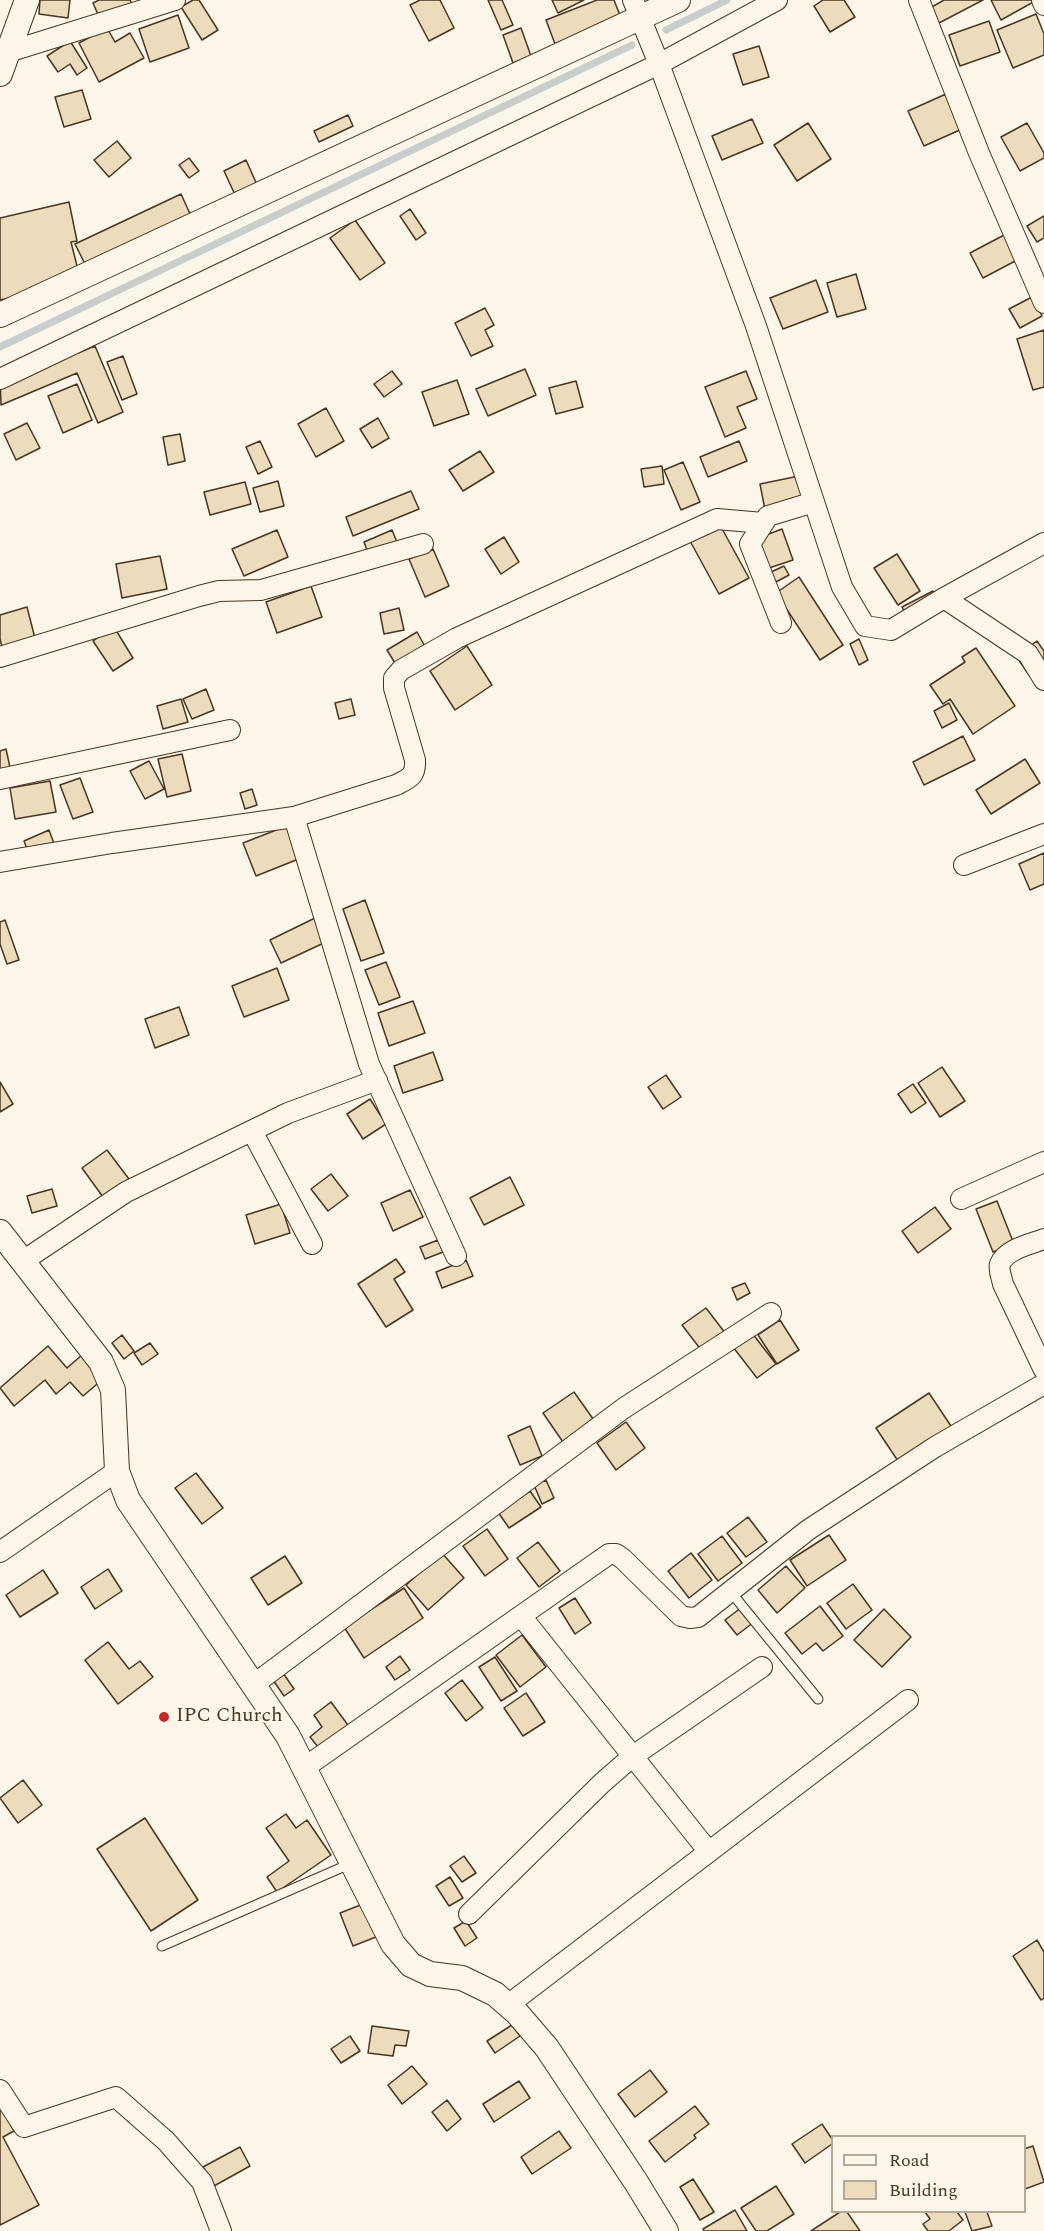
<!DOCTYPE html>
<style>
body{margin:0}
#map{position:relative;width:1044px;height:2231px;overflow:hidden;background:#fbf6e9;font-family:Spectral,serif}
canvas{display:block}
.legend{position:absolute;left:831px;top:2135px;width:195px;height:78px;box-sizing:border-box;background:#fbf6e9;border:2px solid #b4a999;margin:0;padding:8px 10px;list-style:none;font-size:18px;color:#4a3520}
.legend li{display:flex;align-items:center;gap:12px;height:30px}
.legend b{width:30px;border:2px solid #b4a999}
</style>
<div id="map">
<canvas width="1044" height="2231"></canvas>
<ul class="legend">
<li><b style="height:8px;background:#fbf6e9"></b>Road</li>
<li><b style="height:16px;background:#ecdcbc"></b>Building</li>
</ul>
</div>
<script>
const g = document.querySelector('canvas').getContext('2d');
g.lineJoin = 'round';
function trace(path, color, width, dash) {
  g.strokeStyle = color;
  g.lineWidth = width;
  g.lineCap = dash ? 'butt' : 'round';
  g.setLineDash(dash || []);
  g.stroke(path);
}
function paint(path, color) {
  g.fillStyle = color;
  g.fill(path, 'evenodd');
}
function label(font, color, halo, rows, align = 'center') {
  g.font = font + ' Spectral,serif';
  g.lineWidth = 4.5;
  g.setLineDash([]);
  g.textBaseline = 'middle';
  g.strokeStyle = halo;
  g.fillStyle = color;
  for (const [text, x, y, turn = 0] of rows) {
    g.save();
    g.translate(x, y);
    g.rotate((+turn || 0) * Math.PI / 180);
    g.textAlign = isNaN(turn) ? turn : align;
    if (halo) g.strokeText(text, 0, 0);
    g.fillText(text, 0, 0);
    g.restore();
  }
}
trace(new Path2D(`
 M666,30L727,0
 M0,347L632,45`), '#c9cecd', 7);
const building = new Path2D(`
 M40,0H70L68,18L39,14Z
 M99,0H130L132,4L100,19L93,3Z
 M193,0H199L218,30L202,40L181,7Z
 M420,0H440L454,28L429,41L410,5Z
 M488,0H502L513,25L501,30Z
 M552,0H584L558,13Z
 M597,0H614L621,18L555,44L546,20Z
 M823,0H844L855,17L830,32L814,6Z
 M944,0H983L939,23L930,8Z
 M991,0H1037L1001,20Z
 M1036,14L1044,34V55L1013,68L997,30Z
 M178,15L189,48L150,62L139,29Z
 M989,21L1000,52L960,66L949,35Z
 M107,28L115,42L130,33L144,58L99,82L79,43Z
 M521,28L531,56L513,63L503,35Z
 M70,41L87,68L77,75L70,64L58,72L47,56Z
 M759,46L769,77L743,85L733,54Z
 M82,90L91,119L64,127L55,97Z
 M946,94L962,129L924,146L908,111Z
 M348,115L353,126L319,142L314,131Z
 M752,119L763,143L722,160L712,136Z
 M808,123L831,159L797,181L774,145Z
 M1027,123L1044,153V158L1020,171L1001,137Z
 M117,141L131,158L109,177L94,160Z
 M189,158L199,171L189,178L179,165Z
 M246,160L258,187L236,197L224,171Z
 M181,194L191,216L86,266L75,244Z
 M69,202L77,241L71,242L81,282L0,300V218Z
 M410,209L426,233L416,240L400,216Z
 M1044,216V238L1037,242L1027,226Z
 M355,220L385,263L360,280L330,238Z
 M1006,234L1019,259L983,278L970,253Z
 M856,274L866,309L837,317L827,283Z
 M816,280L828,312L783,329L770,298Z
 M1032,297L1042,316L1020,328L1009,309Z
 M485,308L494,325L485,330L493,346L471,356L455,323Z
 M1044,330V387L1033,390L1017,339Z
 M74,345L78,353L95,346L123,412L98,423L77,373L1,405L0,377Z
 M123,356L137,394L122,400L107,362Z
 M525,369L536,395L488,416L476,389Z
 M392,371L402,384L384,397L374,384Z
 M746,371L757,399L737,407L746,428L725,437L705,387Z
 M457,380L469,414L434,426L422,392Z
 M576,381L583,407L556,414L549,388Z
 M77,384L92,420L63,433L48,396Z
 M326,408L344,441L316,457L298,424Z
 M378,418L389,438L372,448L360,429Z
 M27,423L40,448L16,460L4,434Z
 M180,434L185,461L168,465L163,437Z
 M260,441L272,467L258,474L246,447Z
 M739,441L747,461L708,477L700,457Z
 M480,451L494,472L463,491L449,470Z
 M683,462L700,502L681,510L664,470Z
 M662,466L664,484L644,487L641,469Z
 M799,476L805,502L765,510L760,484Z
 M278,481L284,506L260,512L253,488Z
 M245,482L251,504L210,515L204,492Z
 M411,491L419,509L353,536L346,517Z
 M720,525L749,578L719,594L690,541Z
 M782,529L793,560L763,570L753,540Z
 M277,530L288,557L244,576L232,549Z
 M392,530L399,547L370,558L364,542Z
 M504,537L519,562L501,574L485,549Z
 M433,549L449,586L425,597L409,559Z
 M897,554L920,591L898,605L874,568Z
 M160,556L167,589L122,598L116,564Z
 M784,566L789,575L774,583L769,573Z
 M799,577L843,645L820,660L776,593Z
 M311,586L322,617L277,633L266,602Z
 M933,591L941,607L910,622L902,607Z
 M27,607L38,650L5,659L0,639V615Z
 M399,608L404,630L384,634L380,613Z
 M114,627L133,658L113,671L93,641Z
 M417,632L427,650L398,668L387,650Z
 M859,639L868,660L859,665L850,644Z
 M1037,641L1044,651V664L1029,675L1016,656Z
 M467,646L492,685L455,710L430,671Z
 M976,648L1015,706L973,734L950,699L943,704L930,685L965,662L962,657Z
 M206,689L214,710L192,719L183,699Z
 M181,699L188,722L163,729L157,706Z
 M351,699L355,715L339,719L335,703Z
 M949,703L957,720L942,728L934,711Z
 M963,736L975,760L924,785L913,762Z
 M6,749L11,772L0,775V751Z
 M182,754L191,791L167,797L158,759Z
 M1025,759L1040,783L991,814L976,790Z
 M149,761L164,789L145,799L130,771Z
 M80,778L93,812L73,819L60,785Z
 M50,781L56,812L15,819L10,788Z
 M252,789L257,805L245,809L240,793Z
 M289,825L301,858L256,876L243,843Z
 M49,830L56,849L31,860L24,841Z
 M1044,853V884L1030,890L1019,864Z
 M365,900L384,953L361,961L343,909Z
 M317,917L328,941L281,963L270,940Z
 M5,920L19,960L7,964L0,944V922Z
 M386,962L400,997L379,1005L365,970Z
 M277,968L289,1000L244,1017L232,986Z
 M413,1001L425,1033L389,1046L378,1013Z
 M179,1007L189,1035L155,1048L145,1019Z
 M433,1052L443,1080L403,1093L394,1066Z
 M942,1067L965,1101L940,1117L918,1083Z
 M666,1075L681,1097L663,1109L648,1087Z
 M0,1082L13,1104L0,1112Z
 M913,1084L926,1103L911,1113L898,1094Z
 M370,1099L386,1124L363,1139L347,1114Z
 M107,1150L129,1179L103,1197L82,1168Z
 M331,1174L348,1196L328,1211L311,1189Z
 M510,1177L524,1205L484,1225L470,1198Z
 M52,1189L57,1206L32,1213L27,1196Z
 M410,1190L423,1217L393,1231L381,1203Z
 M997,1201L1014,1244L993,1252L976,1209Z
 M281,1204L290,1233L255,1244L246,1215Z
 M935,1207L951,1229L918,1253L902,1231Z
 M438,1240L443,1252L425,1259L420,1247Z
 M396,1259L405,1272L394,1279L413,1310L386,1327L358,1284Z
 M466,1260L473,1276L442,1288L436,1272Z
 M745,1283L750,1293L737,1300L732,1288Z
 M706,1308L729,1338L705,1355L682,1325Z
 M780,1320L799,1350L777,1364L758,1335Z
 M752,1333L776,1364L757,1378L733,1347Z
 M122,1335L134,1351L124,1359L112,1343Z
 M150,1343L158,1354L142,1365L134,1353Z
 M48,1346L67,1368L82,1355L103,1379L83,1396L70,1382L56,1394L45,1380L14,1406L0,1388Z
 M574,1392L596,1423L565,1445L543,1413Z
 M929,1393L953,1429L900,1464L876,1428Z
 M626,1422L645,1448L616,1470L597,1443Z
 M530,1426L542,1456L520,1465L508,1436Z
 M196,1473L223,1508L202,1524L175,1488Z
 M546,1480L554,1498L542,1504L534,1485Z
 M530,1491L541,1507L509,1528L498,1512Z
 M748,1517L767,1542L746,1557L727,1533Z
 M487,1529L508,1559L485,1576L463,1546Z
 M829,1535L846,1560L807,1586L790,1560Z
 M722,1536L742,1563L718,1581L698,1554Z
 M538,1542L560,1571L539,1587L517,1558Z
 M442,1553L464,1578L428,1610L406,1585Z
 M691,1553L712,1580L689,1598L668,1571Z
 M285,1556L302,1583L268,1605L251,1578Z
 M786,1566L805,1588L777,1613L758,1590Z
 M108,1569L122,1591L95,1609L81,1587Z
 M43,1570L58,1593L20,1617L6,1595Z
 M853,1584L872,1610L846,1629L827,1603Z
 M404,1588L423,1618L364,1658L344,1627Z
 M575,1598L591,1623L575,1634L559,1608Z
 M746,1604L758,1619L737,1635L725,1620Z
 M820,1606L843,1636L823,1651L816,1643L802,1654L785,1633Z
 M884,1609L911,1637L882,1667L854,1640Z
 M522,1635L546,1667L520,1687L496,1655Z
 M108,1642L129,1669L140,1661L153,1677L118,1704L85,1660Z
 M400,1656L410,1670L395,1680L386,1667Z
 M495,1657L517,1691L501,1701L479,1667Z
 M283,1673L294,1689L284,1696L273,1680Z
 M462,1680L483,1708L466,1721L445,1693Z
 M526,1693L545,1722L523,1736L504,1708Z
 M331,1702L356,1736L327,1758L310,1737L322,1727L314,1715Z
 M23,1780L42,1805L18,1823L0,1798Z
 M286,1814L296,1828L307,1820L331,1855L277,1892L267,1877L289,1861L266,1828Z
 M145,1818L198,1900L151,1931L97,1849Z
 M464,1856L476,1873L462,1882L450,1866Z
 M450,1877L463,1898L449,1906L436,1886Z
 M363,1904L376,1937L353,1946L340,1913Z
 M466,1921L477,1938L465,1946L454,1928Z
 M1037,1940L1044,1952V1998L1041,2000L1013,1956Z
 M512,2025L520,2036L495,2053L487,2041Z
 M372,2026L409,2031L406,2046L395,2045L393,2056L368,2053Z
 M350,2036L360,2051L341,2063L331,2049Z
 M412,2066L427,2084L402,2104L388,2085Z
 M650,2070L667,2092L635,2117L618,2094Z
 M519,2081L530,2098L494,2122L483,2104Z
 M447,2100L461,2119L447,2131L432,2112Z
 M0,2106L14,2131L3,2137L39,2205L0,2225Z
 M695,2106L709,2124L694,2135L696,2138L665,2162L649,2141Z
 M822,2124L832,2139V2144L805,2163L792,2144Z
 M559,2131L571,2148L532,2174L521,2157Z
 M1033,2146L1044,2182L1025,2189L1024,2149Z
 M240,2147L250,2166L214,2186L203,2167Z
 M693,2179L714,2212L700,2220L680,2187Z
 M776,2186L794,2214L767,2231H756L741,2208Z
 M735,2210L747,2231H704L703,2229Z
 M840,2212H847L860,2231H811Z
 M925,2212H957L963,2220L949,2231H928L923,2224L930,2219Z
 M965,2212H987L992,2226L972,2231Z`);
paint(building, '#ecdcbc');
trace(building, '#4a3520', 1.5);
const service = new Path2D(`
 M730,1591L818,1699
 M162,1946L352,1863`);
const minor = new Path2D(`
 M633,0L659,64L756,326L842,587L865,626L891,630L944,598L1044,543
 M919,0L979,153L1044,303
 M1042,0L1044,5
 M8,52L175,0
 M0,379L659,64L777,0
 M944,598L1028,654L1044,680
 M781,623L750,544L768,516L814,502
 M0,657L199,596L219,591L261,590L423,544
 M0,779L230,730
 M294,817L369,1064L456,1256
 M0,862L112,843L294,817L396,785C410,778 416,776 415,760L394,688V678L401,670L457,638L717,519L763,523
 M964,865L1044,834
 M252,1131L312,1244
 M961,1199L1044,1162
 M1044,1239C1031,1244 1006,1249 1000,1264C998,1270 1002,1278 1003,1284L1044,1370
 M23,1261L126,1192L288,1113L377,1080
 M0,1552L117,1471
 M521,1616L709,1852
 M253,1685L624,1408L771,1313
 M304,1768L609,1554H616L623,1559L681,1616L690,1618L698,1617L808,1530L935,1447L1044,1384
 M469,1914L602,1783L633,1756L762,1667
 M508,2005L908,1700
 M0,2090L24,2127L116,2097L166,2141L202,2182L221,2231`);
const tertiary = new Path2D(`
 M0,74L27,0
 M0,315L678,0
 M0,1232L101,1362L113,1390L117,1471L128,1500L288,1736L393,1944L411,1965L430,1974L462,1978L495,1994L517,2013L547,2048L636,2182L666,2231`);
trace(service, '#4a3520', 11);
trace(minor, '#4a3520', 22);
trace(tertiary, '#4a3520', 26);
trace(service, '#fbf6e9', 9);
trace(minor, '#fbf6e9', 20);
trace(tertiary, '#fbf6e9', 24);
for (const [x, y, r, color] of [
 [164,1717,6,"#c62828"]
]) {
  const dot = new Path2D();
  dot.arc(x, y, r, 0, 2 * Math.PI);
  g.fillStyle = color;
  g.fill(dot);
  trace(dot, '#fbf6e9', 2);
}
label('20px', '#4a3520', '#fbf6e9', [
 ["IPC Church",176,1717]
], 'left');
</script>
